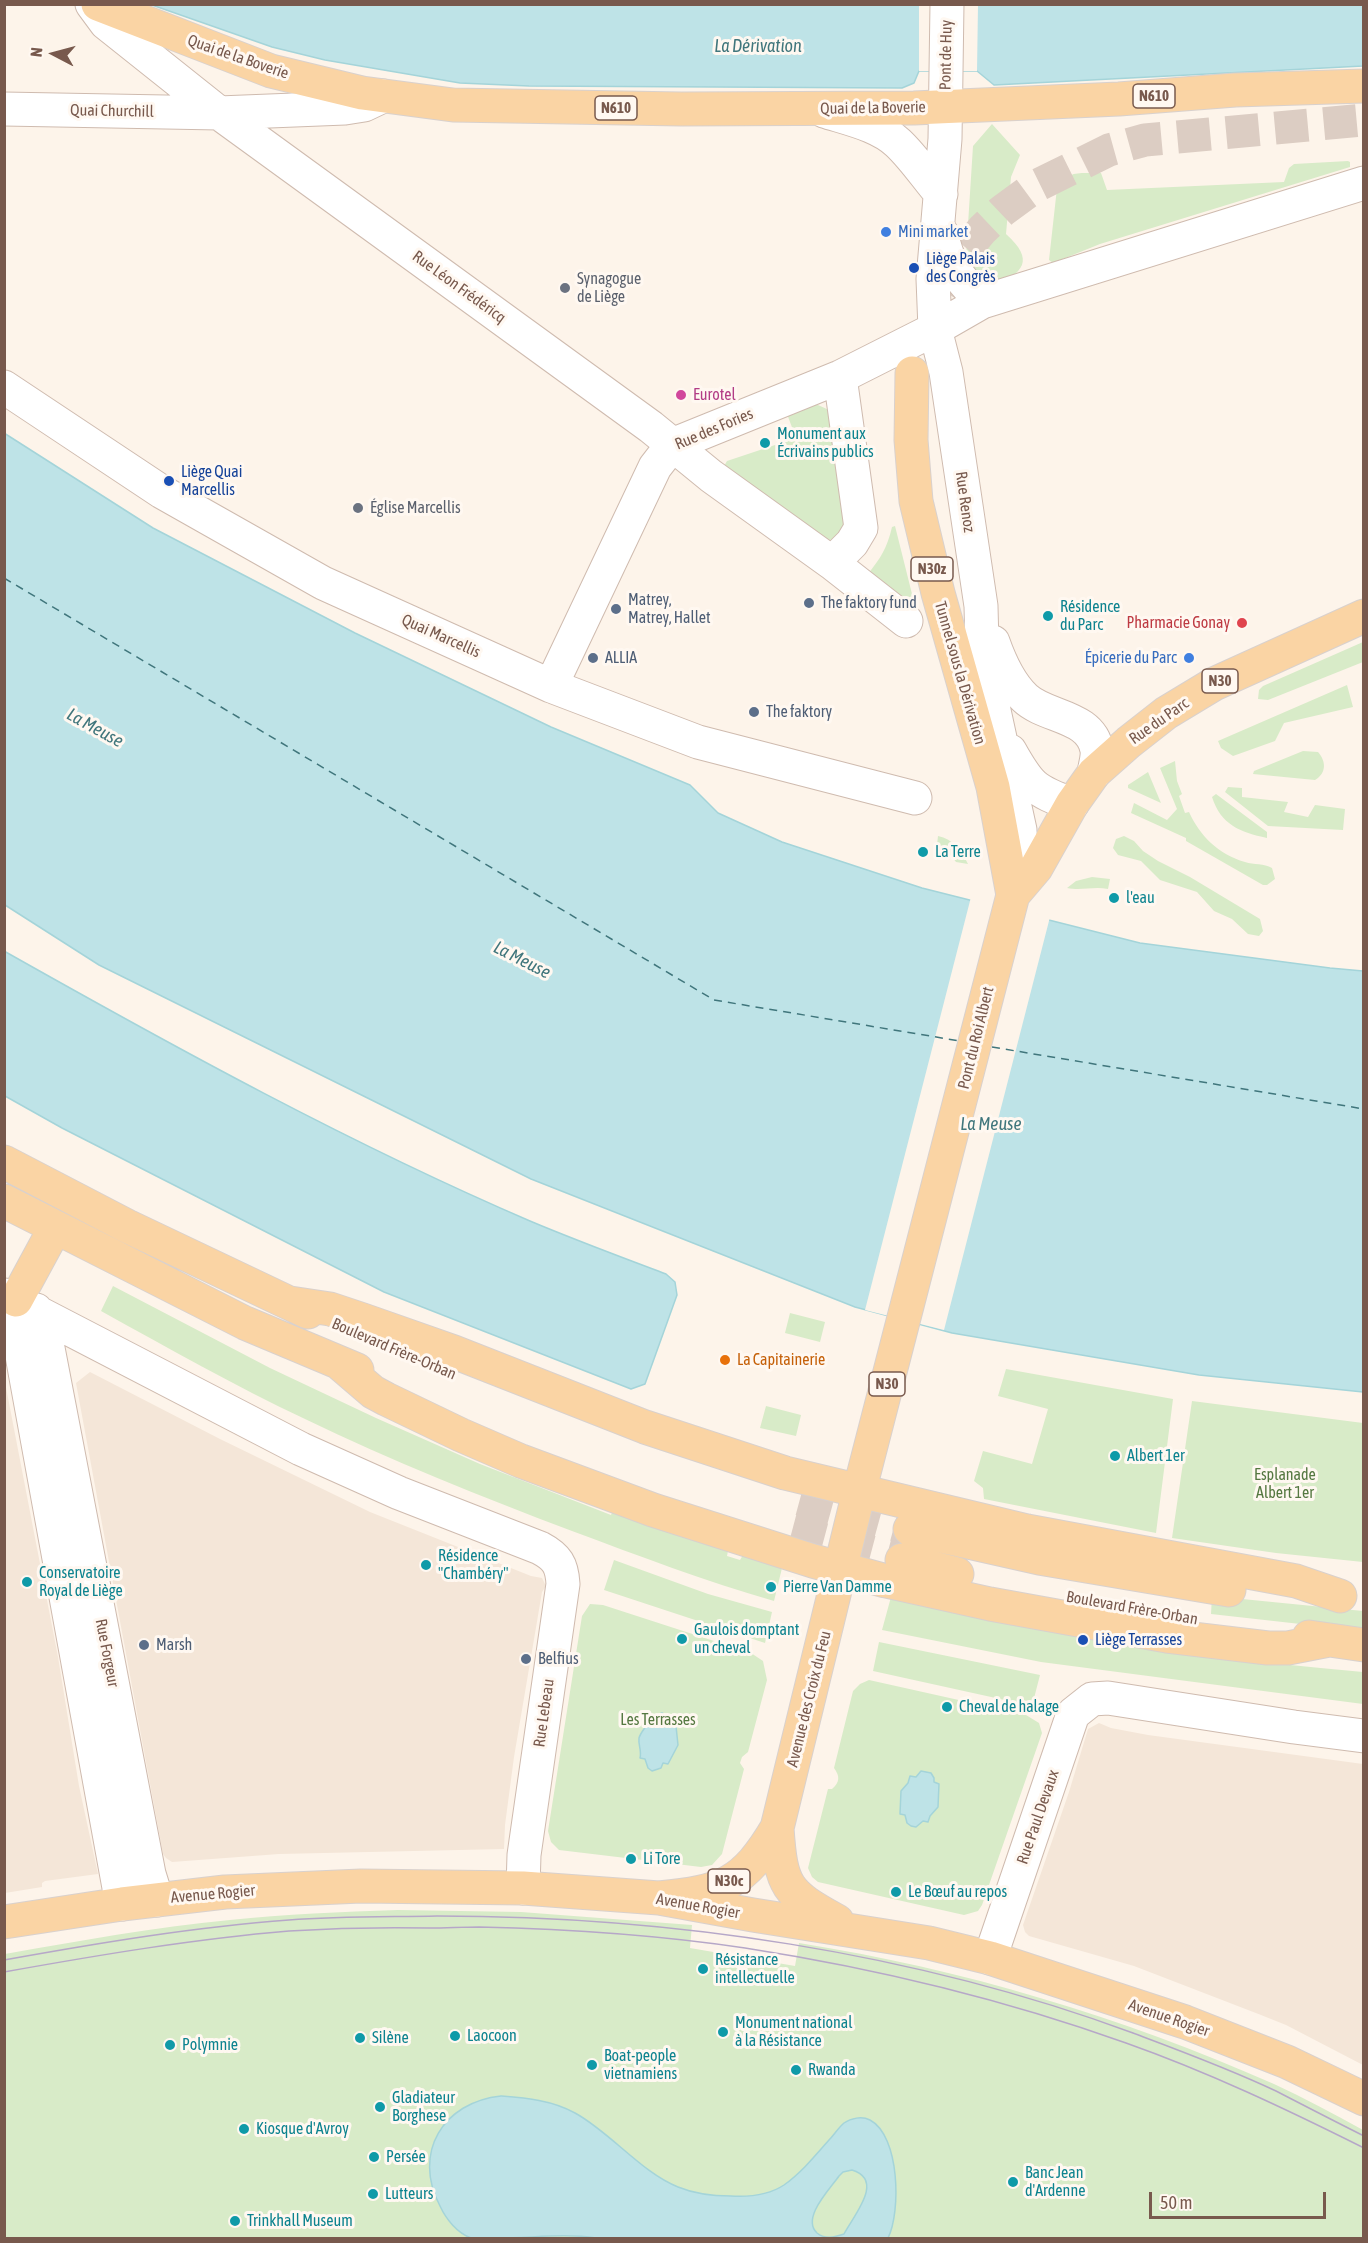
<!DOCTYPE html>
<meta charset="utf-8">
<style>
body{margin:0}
#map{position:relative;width:1368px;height:2243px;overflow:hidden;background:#fdf4ea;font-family:"Asap Condensed",sans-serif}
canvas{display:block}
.frame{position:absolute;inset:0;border:6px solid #78594d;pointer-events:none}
.north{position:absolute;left:24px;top:24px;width:60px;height:60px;-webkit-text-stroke:4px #fff8f1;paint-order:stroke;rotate:276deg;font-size:16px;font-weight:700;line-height:24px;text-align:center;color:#78594d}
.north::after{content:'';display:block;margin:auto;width:21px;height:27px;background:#78594d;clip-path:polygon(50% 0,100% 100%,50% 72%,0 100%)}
.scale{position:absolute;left:1149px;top:2192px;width:177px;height:27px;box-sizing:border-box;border:3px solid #78594d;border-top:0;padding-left:8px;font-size:18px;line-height:21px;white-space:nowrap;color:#78594d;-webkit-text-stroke:4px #fff8f1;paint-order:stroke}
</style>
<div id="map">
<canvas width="1368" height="2243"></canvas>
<div class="frame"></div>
<div class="north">N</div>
<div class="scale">50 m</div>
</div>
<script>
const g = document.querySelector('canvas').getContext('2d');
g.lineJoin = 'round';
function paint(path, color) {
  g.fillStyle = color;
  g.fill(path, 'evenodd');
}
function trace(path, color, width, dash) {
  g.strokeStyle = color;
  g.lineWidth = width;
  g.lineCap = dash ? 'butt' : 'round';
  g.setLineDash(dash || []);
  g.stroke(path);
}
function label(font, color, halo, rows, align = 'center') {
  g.font = font + ' "Asap Condensed",sans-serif';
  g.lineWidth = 6;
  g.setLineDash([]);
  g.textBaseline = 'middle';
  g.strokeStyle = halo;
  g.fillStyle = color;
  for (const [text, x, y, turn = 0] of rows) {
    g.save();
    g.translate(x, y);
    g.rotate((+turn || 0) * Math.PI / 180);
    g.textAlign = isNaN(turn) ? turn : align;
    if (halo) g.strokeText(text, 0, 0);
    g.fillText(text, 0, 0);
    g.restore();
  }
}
paint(new Path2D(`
 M90,1372L220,1439L370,1512L531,1576L542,1578L546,1586L542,1592L514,1757L505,1825L504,1849L279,1854L172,1862L166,1858L163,1854L76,1383Z
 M4,1377L58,1657L79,1786L98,1874L45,1881L42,1883V1887L5,1893Z
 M1099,1723L1111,1728L1148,1735L1363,1764V2065L1286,2025L1261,2015L1134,1966L1029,1936L1025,1932L1023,1925L1069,1792L1088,1729Z`), '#f4e6d8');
paint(new Path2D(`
 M992,124L1020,155L1011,177L1006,234C1035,260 1024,273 993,286V279C979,276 972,269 966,256L973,146Z
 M1348,161L1350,162V167L1100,244L1053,263L1049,260L1057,188C1068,169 1082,174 1101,173L1107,190L1284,182L1289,168L1294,164Z
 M808,405H818L829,410L847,517L839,536L830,540L821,539L723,468L727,461L796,438L787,414Z
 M895,526L916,610L867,575C881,558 887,548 892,527Z
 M1363,642V662L1268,700L1258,699L1259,690L1263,686Z
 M1347,685L1353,707L1284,723L1275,741L1233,756L1221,748L1218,741Z
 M1303,751L1318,752C1326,761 1327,773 1315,780L1253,774L1254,771Z
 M1175,761L1177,781L1182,794L1179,796L1185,813L1189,812C1200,836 1218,854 1245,862C1254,865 1264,863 1272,868L1275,879L1267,885H1263L1186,841V838L1131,813L1134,803L1167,820L1177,809L1160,768Z
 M1148,772L1161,803L1128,788V785Z
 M1228,787L1242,788V797L1288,802L1284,812L1308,817L1315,805L1345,809L1343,830L1268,826L1225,792Z
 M1216,794L1267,832V838C1240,832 1221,825 1212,797Z
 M938,836C953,839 962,851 968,864L956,862L949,853L937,845Z
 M1124,836L1134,841L1143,851L1158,861L1190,877L1260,919L1263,931L1259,936L1248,934L1232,919L1214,911L1197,892L1160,880L1141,861L1118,855L1113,848L1116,839Z
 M1092,877L1110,879L1108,889C1094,886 1082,891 1067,888L1076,881Z
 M113,1286L270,1368L376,1418L480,1464L611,1515L613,1510L728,1551L727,1556L740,1560L743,1555L782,1568L774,1601C705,1581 639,1556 572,1531C482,1497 392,1461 305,1419C235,1386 168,1348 101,1311Z
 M790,1313L825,1322L820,1342L785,1333Z
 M1006,1369L1173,1399L1156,1533L984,1499L983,1488L974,1481L983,1451L1032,1464L1048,1409L998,1396Z
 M1192,1401L1363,1423V1562L1276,1553L1172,1538Z
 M766,1406L801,1415L796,1436L760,1428Z
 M614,1560L708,1594L772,1612L765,1643L604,1590Z
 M1212,1596L1363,1611V1631L1211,1614Z
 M891,1597C935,1607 979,1619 1024,1627C1136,1648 1250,1662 1363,1672V1704L1041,1662L882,1630Z
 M590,1604L603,1605L751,1653L763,1661L767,1680L748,1752L742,1757L740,1763L744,1769L722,1854L712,1865L701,1867L559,1850L551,1842L548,1831L582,1616Z
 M879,1642L1040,1675L1032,1706L873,1671Z
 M869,1680L1026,1715L1039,1723L1042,1733L982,1905L978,1911L964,1915L818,1882L812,1877L808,1868L828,1789H832C840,1782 840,1776 834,1768L853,1691L860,1684Z
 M398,1910L521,1912L692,1925L690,1948L795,1966L799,1943C963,1969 1122,2017 1274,2084C1304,2098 1334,2114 1363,2130V2238H5V1954C79,1941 154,1927 230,1920C285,1914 342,1912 398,1910Z`), '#d8ebc8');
const water = new Path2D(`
 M152,5H1363V66L994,85L977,71H919L914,83L902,88L529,86L460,83L325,60L272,47Z
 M4,433L153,528L355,633L551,727L690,785L718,813L782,842L922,888L1140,943L1330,968L1363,971V1392L1199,1375L952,1333L855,1307L531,1179L99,965L5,905Z
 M4,951C176,1048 349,1143 530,1221C575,1240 621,1257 666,1274L675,1282L677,1295L645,1384L631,1389L384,1292L62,1128L5,1096Z
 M662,1713L669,1717L671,1725L676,1726L678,1745L668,1764L663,1763L661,1768L652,1771L648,1768L645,1759L640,1758C642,1751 638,1745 639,1738C641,1731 647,1727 649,1720L653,1721L657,1715Z
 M921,1771L931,1773L934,1778V1782L939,1784L938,1807L930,1816L928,1822L923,1821L916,1827L911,1826L907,1823L905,1815L900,1814L901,1791L908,1783L910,1776L916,1777Z
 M501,2096C526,2098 552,2100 575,2113C610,2132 642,2173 678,2187C695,2194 713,2196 731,2196C748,2197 769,2195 784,2185C801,2173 815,2156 829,2140C834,2135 838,2128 844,2123C851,2118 862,2116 870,2120C900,2136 901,2212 888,2238H596C564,2233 532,2238 499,2238C491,2238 479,2240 471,2238C457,2233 446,2219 440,2206C412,2153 443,2102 501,2096ZM852,2170C885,2180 854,2215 844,2234C835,2237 825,2240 817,2233C801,2218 830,2189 839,2176L843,2172Z`);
paint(water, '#bee3e7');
trace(water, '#a4d4d9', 1.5);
paint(new Path2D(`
 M919,5H978L977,71H919Z
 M971,897L1050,917L944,1330L865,1310Z`), '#fdf4ea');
trace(new Path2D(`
 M4,578L714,1000L960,1041
 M992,1047L1364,1109`), '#40767c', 1.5, [8, 6]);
trace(new Path2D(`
 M941,290L961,255L982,230L1002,211L1036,186L1109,150L1145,140L1364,120
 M800,1499L910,1529
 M792,1531L902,1560`), '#dccdc3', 33, [33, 16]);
const minor = new Path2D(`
 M92,4L106,23L219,113L651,427L711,476L832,563L852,543L861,528L840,377
 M947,4L945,139L933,279L935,329L946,372L981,606L982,645L988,683L1020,830V859L1014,887
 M4,109L219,113L345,108L364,105L383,96
 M824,111C849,119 879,125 898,143C914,158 927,178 941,194
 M941,232C949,269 958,276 982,302
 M4,387L162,492L323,583L551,686L698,742L915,798
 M832,563L906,621
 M993,642C1000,662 1009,683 1025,698C1046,718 1091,715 1097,750C1098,757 1095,766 1094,773
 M551,686L655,467L672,445L840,377L935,329L982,302L1364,183
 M1010,751C1029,785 1034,791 1072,804
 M4,1295L301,1449L399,1493L540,1548C557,1557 562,1565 563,1584L524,1855L523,1888
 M16,1300L14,1310L17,1328L122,1904
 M36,1310L43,1322L149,1874L157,1900
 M990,1958L1073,1714L1092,1699L1108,1698L1294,1727L1364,1736`);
const major = new Path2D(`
 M98,4L271,71L362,93L453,105L681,109L914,108L1119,99L1235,90L1364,86
 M1013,895L1036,868L1072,804L1094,773L1129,742L1166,713L1214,684L1364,616
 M4,1162L127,1226L308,1312
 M4,1201L245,1323L357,1370
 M16,1300L55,1228
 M290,1303L330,1309L363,1320L454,1352L645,1427L785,1473L1027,1531L1296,1581L1340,1596
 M338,1362L373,1392L386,1399L461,1435L521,1461L653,1510L813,1561L886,1581L990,1604L1167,1636L1268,1648H1288L1329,1640
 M910,1529L1039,1558L1229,1590
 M902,1560L957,1574
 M1309,1637L1364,1645
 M777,1828C781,1887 786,1893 837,1921
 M659,1898C722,1892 744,1884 777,1828L859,1492L1013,895L993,787L938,593L916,501L911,440L912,373
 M4,1922L122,1904L225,1892L361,1886L523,1888L659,1898L753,1915L929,1943L990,1958L1185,2022L1287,2062L1364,2099`);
trace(minor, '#cfbbaf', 35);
trace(major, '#d9d1cd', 35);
trace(minor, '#fff', 33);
trace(major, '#fad4a4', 33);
trace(new Path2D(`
 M4,1960C99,1943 194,1927 289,1920C339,1916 388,1917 437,1916C670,1916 914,1952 1133,2033C1181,2051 1230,2069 1276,2091C1305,2106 1334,2121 1364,2136
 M4,1972C99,1955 194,1939 289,1931C336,1928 383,1927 430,1928C446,1928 463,1927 479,1927C567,1929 658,1935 745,1948C874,1968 1003,1999 1126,2043C1208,2072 1286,2109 1364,2148`), '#b6a7c8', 1.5);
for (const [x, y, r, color] of [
 [886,232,6,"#3f7fe0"],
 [914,268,6,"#1a4fb4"],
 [565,288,6,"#6b7280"],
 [681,395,6,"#d1479c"],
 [765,443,6,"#0f9aa8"],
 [169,481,6,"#1a4fb4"],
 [358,508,6,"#6b7280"],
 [809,603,6,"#5c6f8a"],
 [616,609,6,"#5c6f8a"],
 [1048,616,6,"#0f9aa8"],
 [1242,623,6,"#e0444e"],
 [593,658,6,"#5c6f8a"],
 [1189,658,6,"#3f7fe0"],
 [754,712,6,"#5c6f8a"],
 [923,852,6,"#0f9aa8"],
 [1114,898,6,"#0f9aa8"],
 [725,1360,6,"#e8710a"],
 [1115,1456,6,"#0f9aa8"],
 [426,1565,6,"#0f9aa8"],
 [27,1582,6,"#0f9aa8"],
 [771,1587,6,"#0f9aa8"],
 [682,1639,6,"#0f9aa8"],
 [1083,1640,6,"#1a4fb4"],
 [144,1645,6,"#5c6f8a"],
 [526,1659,6,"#5c6f8a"],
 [947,1707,6,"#0f9aa8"],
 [631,1859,6,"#0f9aa8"],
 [896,1892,6,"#0f9aa8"],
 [703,1969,6,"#0f9aa8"],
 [723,2032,6,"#0f9aa8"],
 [455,2036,6,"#0f9aa8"],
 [360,2038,6,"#0f9aa8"],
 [170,2045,6,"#0f9aa8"],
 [592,2065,6,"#0f9aa8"],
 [796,2070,6,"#0f9aa8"],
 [380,2107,6,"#0f9aa8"],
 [244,2129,6,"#0f9aa8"],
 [374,2157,6,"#0f9aa8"],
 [1013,2182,6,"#0f9aa8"],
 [373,2194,6,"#0f9aa8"],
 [235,2221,6,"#0f9aa8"]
]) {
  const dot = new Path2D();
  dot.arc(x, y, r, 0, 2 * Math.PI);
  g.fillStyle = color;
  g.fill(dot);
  trace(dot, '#fff8f1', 2);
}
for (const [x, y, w] of [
 [1154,96,42],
 [616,108,42],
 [932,569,42],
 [1220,681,36],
 [887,1384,36],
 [729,1881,42]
]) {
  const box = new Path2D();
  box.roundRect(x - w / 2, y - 12, w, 24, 4.5);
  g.fillStyle = '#fff8f1';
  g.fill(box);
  trace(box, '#78594d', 1.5);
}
label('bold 15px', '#78594d', null, [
 ["N610",1154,96],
 ["N610",616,108],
 ["N30z",932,569],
 ["N30",1220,681],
 ["N30",887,1384],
 ["N30c",729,1881]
]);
label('16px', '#78594d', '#fff8f1', [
 ["Pont de Huy",946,55,-89],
 ["Quai de la Boverie",238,57,19],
 ["Quai de la Boverie",873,108,-1],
 ["Quai Churchill",112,111,1],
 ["Rue Léon Frédéricq",459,287,36],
 ["Rue des Fories",714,429,-23],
 ["Rue Renoz",965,502,82],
 ["Quai Marcellis",441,636,24],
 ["Tunnel sous la Dérivation",960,673,74],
 ["Rue du Parc",1159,721,-35],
 ["Pont du Roi Albert",976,1038,-76],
 ["Boulevard Frère-Orban",394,1349,23],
 ["Boulevard Frère-Orban",1132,1608,10],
 ["Rue Forgeur",107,1653,79],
 ["Avenue des Croix du Feu",809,1699,-76],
 ["Rue Lebeau",544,1713,-82],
 ["Rue Paul Devaux",1038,1817,-71],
 ["Avenue Rogier",213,1894,-5],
 ["Avenue Rogier",698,1906,10],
 ["Avenue Rogier",1169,2018,19]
]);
label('16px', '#366cbe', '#fff8f1', [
 ["Mini market",898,232],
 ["Épicerie du Parc",1177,658,"right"]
], 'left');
label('16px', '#164399', '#fff8f1', [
 ["Liège Palais",926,259],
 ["des Congrès",926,277],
 ["Liège Quai",181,472],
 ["Marcellis",181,490],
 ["Liège Terrasses",1095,1640]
], 'left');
label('16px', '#5b616d', '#fff8f1', [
 ["Synagogue",577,279],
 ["de Liège",577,297],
 ["Église Marcellis",370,508]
], 'left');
label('16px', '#b23c85', '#fff8f1', [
 ["Eurotel",693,395]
], 'left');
label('16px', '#0d838f', '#fff8f1', [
 ["Monument aux",777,434],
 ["Écrivains publics",777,452],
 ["Résidence",1060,607],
 ["du Parc",1060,625],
 ["La Terre",935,852],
 ["l'eau",1126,898],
 ["Albert 1er",1127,1456],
 ["Résidence",438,1556],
 ["\"Chambéry\"",438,1574],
 ["Conservatoire",39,1573],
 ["Royal de Liège",39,1591],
 ["Pierre Van Damme",783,1587],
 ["Gaulois domptant",694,1630],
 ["un cheval",694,1648],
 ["Cheval de halage",959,1707],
 ["Li Tore",643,1859],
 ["Le Bœuf au repos",908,1892],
 ["Résistance",715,1960],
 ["intellectuelle",715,1978],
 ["Monument national",735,2023],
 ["à la Résistance",735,2041],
 ["Laocoon",467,2036],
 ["Silène",372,2038],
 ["Polymnie",182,2045],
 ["Boat-people",604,2056],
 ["vietnamiens",604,2074],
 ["Rwanda",808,2070],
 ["Gladiateur",392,2098],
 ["Borghese",392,2116],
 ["Kiosque d'Avroy",256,2129],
 ["Persée",386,2157],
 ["Banc Jean",1025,2173],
 ["d'Ardenne",1025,2191],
 ["Lutteurs",385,2194],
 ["Trinkhall Museum",247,2221]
], 'left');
label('16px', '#4e5e75', '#fff8f1', [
 ["Matrey,",628,600],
 ["Matrey, Hallet",628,618],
 ["The faktory fund",821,603],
 ["ALLIA",605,658],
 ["The faktory",766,712],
 ["Marsh",156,1645],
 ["Belfius",538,1659]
], 'left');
label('16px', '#be3a42', '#fff8f1', [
 ["Pharmacie Gonay",1230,623]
], 'right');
label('16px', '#c56008', '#fff8f1', [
 ["La Capitainerie",737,1360]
], 'left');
label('16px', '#557841', '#fff8f1', [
 ["Esplanade",1285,1475],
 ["Albert 1er",1285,1493],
 ["Les Terrasses",658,1720]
]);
label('italic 18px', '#40767c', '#fff8f1', [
 ["La Dérivation",758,46],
 ["La Meuse",95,728,29],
 ["La Meuse",522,960,27],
 ["La Meuse",991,1124]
]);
</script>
